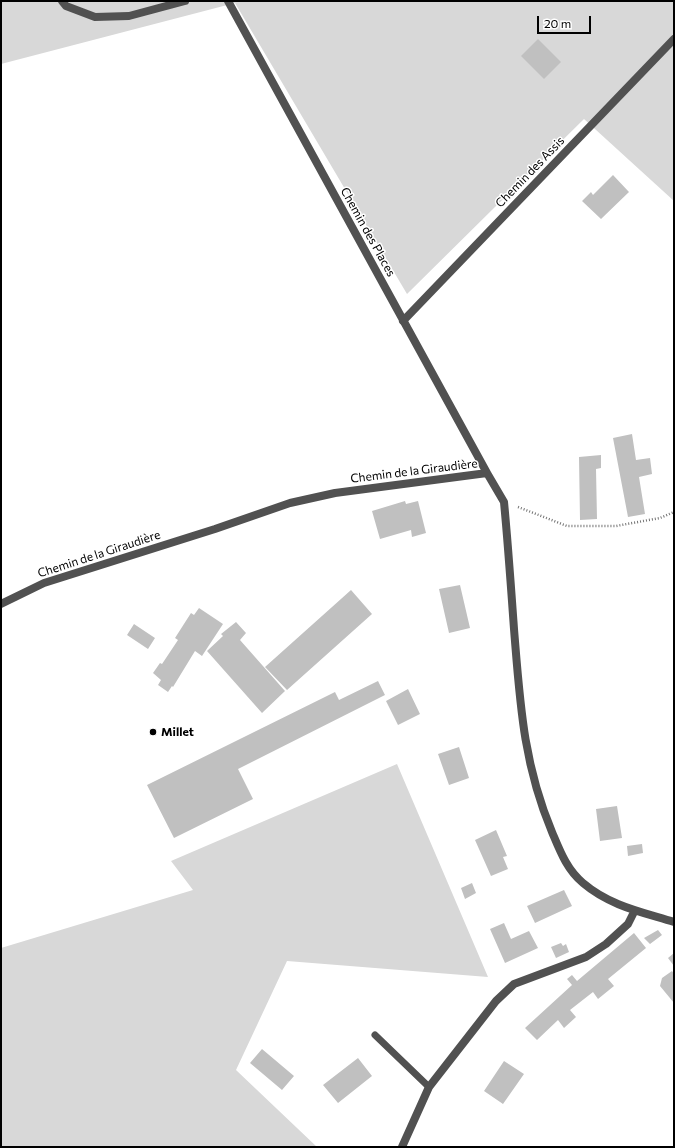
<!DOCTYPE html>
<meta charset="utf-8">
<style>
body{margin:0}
#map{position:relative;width:675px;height:1148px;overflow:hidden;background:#fff;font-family:Commissioner,sans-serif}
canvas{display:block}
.frame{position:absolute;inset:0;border:2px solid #000;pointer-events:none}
.scale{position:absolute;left:537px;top:16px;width:54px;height:18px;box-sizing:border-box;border:2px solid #000;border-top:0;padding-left:5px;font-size:12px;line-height:14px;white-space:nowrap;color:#000;-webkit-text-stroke:3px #fff;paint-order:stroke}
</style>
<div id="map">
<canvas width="675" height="1148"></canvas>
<div class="frame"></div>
<div class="scale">20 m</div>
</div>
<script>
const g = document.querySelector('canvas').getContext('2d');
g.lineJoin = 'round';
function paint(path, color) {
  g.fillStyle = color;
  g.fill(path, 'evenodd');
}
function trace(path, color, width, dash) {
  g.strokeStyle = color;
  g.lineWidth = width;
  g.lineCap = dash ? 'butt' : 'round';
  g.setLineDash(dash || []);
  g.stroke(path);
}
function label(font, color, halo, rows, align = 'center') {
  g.font = font + ' Commissioner,sans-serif';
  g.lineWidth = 3;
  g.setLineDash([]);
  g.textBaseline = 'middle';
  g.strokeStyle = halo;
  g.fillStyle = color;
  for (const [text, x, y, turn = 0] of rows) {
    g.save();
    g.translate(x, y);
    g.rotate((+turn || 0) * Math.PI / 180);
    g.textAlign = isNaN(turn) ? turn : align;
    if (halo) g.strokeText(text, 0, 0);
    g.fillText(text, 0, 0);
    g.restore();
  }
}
paint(new Path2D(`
 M1,1H674V201L584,119L407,294L235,3L1,64Z
 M397,764L488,977L287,961L236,1070L317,1147H1V948L193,890L171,861Z`), '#d8d8d8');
paint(new Path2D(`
 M538,39L561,62L544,79L521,56Z
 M613,175L629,192L601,219L582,201L591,192L593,195Z
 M632,434L636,460L650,458L652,474L639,477L645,514L628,517L613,438Z
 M601,455V468L596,469L597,519L580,520L579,457Z
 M405,501L406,504L418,501L426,533L412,537L411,530L380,539L372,511Z
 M460,585L470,628L449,633L439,589Z
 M351,590L372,614L287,690L265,667Z
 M199,608L223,624L202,656L195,651L173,687L172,686L168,692L158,685L161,680L153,673L160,663L162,664L178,640L175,638L191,613L194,615Z
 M236,622L246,633L240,640L285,691L262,713L207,651L223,636L221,634Z
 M134,624L155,638L148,649L127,635Z
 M378,681L385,695L238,769L253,799L174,838L147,785L335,692L339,700Z
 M408,689L420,714L398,725L386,701Z
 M459,747L469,778L449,785L438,754Z
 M617,806L622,838L600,841L596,809Z
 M496,830L507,856L503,857L508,869L491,876L475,840Z
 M642,844L643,853L628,856L627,846Z
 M472,883L476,893L465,899L461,888Z
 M564,890L572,906L535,923L527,906Z
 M504,923L511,939L529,931L538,948L505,963L490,929Z
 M658,930L662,935L650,944L644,938Z
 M634,933L646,948L608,979L614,986L598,999L593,992L570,1010L576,1017L564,1028L558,1020L537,1040L525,1028L572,985L567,979L572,975L577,981Z
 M561,943L563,946L566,944L569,952L556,958L551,947Z
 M674,953V966L668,958Z
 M672,971L674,974V1003L660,986L662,978Z
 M262,1049L294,1076L282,1090L250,1063Z
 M358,1058L372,1076L338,1103L323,1085Z
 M504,1061L524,1074L503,1104L484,1091Z`), '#c0c0c0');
trace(new Path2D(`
 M518,507L567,526H616L660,518L674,512`), '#737373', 2.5, [1, 2]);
trace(new Path2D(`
 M375,1035L429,1087`), '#515151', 7);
trace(new Path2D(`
 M62,1L66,6L95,17L129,16L185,1
 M228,1L487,473
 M403,321L674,39
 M1,604L44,583L215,529L290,503L335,493L487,473L504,502C508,544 511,587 514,629C520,702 523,763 552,832C560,851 567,870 583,883C610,906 642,912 674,922
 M402,1147L429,1087L496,1001L514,984L586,957L606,944L628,924L634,912`), '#515151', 8);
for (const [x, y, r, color] of [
 [153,732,4,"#000"]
]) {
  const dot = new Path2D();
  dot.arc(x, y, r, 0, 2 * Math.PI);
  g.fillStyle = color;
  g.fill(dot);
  trace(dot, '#fff', 1.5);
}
label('12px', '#000', '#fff', [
 ["Chemin des Assis",530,172,-46],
 ["Chemin des Places",368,232,61],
 ["Chemin de la Giraudière",414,471,-7],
 ["Chemin de la Giraudière",99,554,-18]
]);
label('bold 12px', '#000', '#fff', [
 ["Millet",161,732]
], 'left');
</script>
